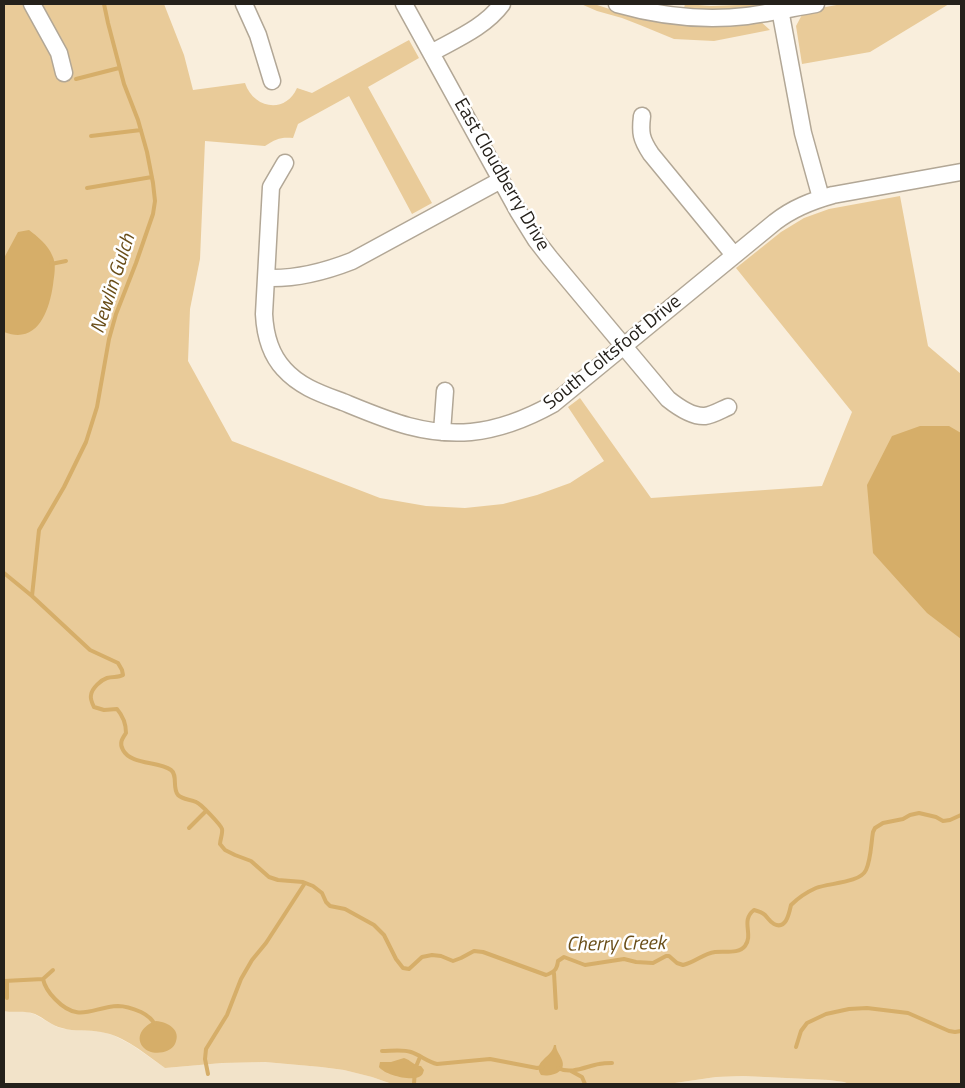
<!DOCTYPE html>
<style>
body{margin:0}
#map{position:relative;width:965px;height:1088px;overflow:hidden;background:#f9eedc;font-family:"Titillium Web",sans-serif}
canvas{display:block}
.frame{position:absolute;inset:0;border:5px solid #25211b;pointer-events:none}
</style>
<div id="map">
<canvas width="965" height="1088"></canvas>
<div class="frame"></div>
</div>
<script>
const g = document.querySelector('canvas').getContext('2d');
g.lineJoin = 'round';
function paint(path, color) {
  g.fillStyle = color;
  g.fill(path, 'evenodd');
}
function trace(path, color, width, dash) {
  g.strokeStyle = color;
  g.lineWidth = width;
  g.lineCap = dash ? 'butt' : 'round';
  g.setLineDash(dash || []);
  g.stroke(path);
}
function label(font, color, halo, rows, align = 'center') {
  g.font = font + ' "Titillium Web",sans-serif';
  g.lineWidth = 5;
  g.setLineDash([]);
  g.textBaseline = 'middle';
  g.strokeStyle = halo;
  g.fillStyle = color;
  for (const [text, x, y, turn = 0] of rows) {
    g.save();
    g.translate(x, y);
    g.rotate((+turn || 0) * Math.PI / 180);
    g.textAlign = isNaN(turn) ? turn : align;
    if (halo) g.strokeText(text, 0, 0);
    g.fillText(text, 0, 0);
    g.restore();
  }
}
paint(new Path2D(`
 M4,1011H24L34,1014L57,1027L64,1029L99,1031L113,1035L132,1045L165,1068L222,1063L265,1062L321,1067L344,1070L372,1077L392,1084H4Z
 M743,1076L829,1080L844,1082L849,1084H668L716,1077Z`), '#f2e3c9');
paint(new Path2D(`
 M4,4H164L184,55L193,90L245,83C253,108 285,115 297,88L312,93L409,40L419,58L368,87L432,203L412,214L349,96L298,124L293,138C280,137 276,139 265,146L205,141L200,259L190,309L188,361L232,441L380,498L426,506L465,508L503,504L537,495L570,483L604,461L568,407L580,398L651,498L822,486L852,412L736,268L781,232L804,218L829,209L900,196L928,346L961,374V1084H849L844,1082L829,1080L743,1076L716,1077L668,1084H501L482,1083L392,1084L372,1077L344,1070L321,1067L265,1062L222,1063L165,1068C145,1054 125,1036 101,1032C88,1029 75,1032 62,1028C52,1026 44,1018 35,1014C24,1010 14,1013 4,1011Z
 M581,4H594L625,14L760,21L770,30L714,41L674,39L640,25L622,18L597,11Z
 M685,4L711,6L764,4L767,9L687,11L684,8Z
 M842,4H949L870,52L802,64L796,26L804,11Z`), '#e9cb99');
paint(new Path2D(`
 M29,230C37,236 48,245 52,255C57,264 54,276 53,285C49,312 37,345 4,332V258L18,232Z
 M920,426H949L961,433V639L927,613L873,553L867,485L892,436Z
 M156,1021C168,1022 182,1030 175,1044C170,1054 150,1056 143,1047C134,1036 145,1024 156,1021Z
 M554,1045H556C556,1051 560,1054 562,1060C567,1073 550,1077 541,1075C532,1061 552,1058 554,1045Z
 M404,1058C411,1060 414,1066 421,1066L424,1070C423,1073 423,1075 419,1077C410,1081 385,1075 379,1067L380,1062H391Z`), '#d6ae69');
trace(new Path2D(`
 M76,79L119,68
 M91,136L141,130
 M87,188L152,177
 M51,264L66,261
 M4,573L32,596L90,650L118,663L122,670L123,675C118,678 113,676 107,678C101,680 92,688 91,695C90,699 92,703 94,707L104,710L117,709C123,716 126,724 126,733C122,739 119,743 123,750C131,765 158,761 171,770C178,775 172,788 178,795C183,800 190,799 196,802C200,803 221,825 222,829C223,833 220,840 220,844L225,850L235,855L251,861L269,877L278,880L303,882L313,886L322,893L326,902L330,906L345,909L374,925L384,935L396,959L403,968L409,969L422,957L432,955L441,956L453,961L461,958L474,951L483,952L546,975C554,972 557,970 558,961L564,957L585,965L624,959L636,962L653,963L666,956H669L677,963L683,965C696,962 702,954 715,952C725,951 739,954 745,946C754,934 740,921 754,910C758,911 762,912 765,915C768,918 770,922 774,924C786,930 789,914 791,905C798,898 807,892 816,888C829,883 860,883 866,870C871,859 871,844 873,832L875,828L883,823L903,819L910,815L919,813L936,817L943,821L950,820L961,815
 M32,596L39,530L64,487L86,442L97,407L109,339L116,314L136,263L153,214L155,201L153,183L147,152L138,120L124,84L108,23L104,4
 M189,828L206,811
 M554,973L556,1008
 M43,979C45,988 49,993 55,999C79,1024 92,1007 118,1006C125,1006 134,1009 141,1012C147,1015 152,1018 155,1025
 M4,981L43,979L53,970
 M7,981V998
 M796,1047L801,1031L807,1023L826,1014L849,1009L867,1008L908,1013L949,1031L955,1032L961,1031
 M382,1051C391,1051 402,1049 411,1052C420,1055 428,1062 437,1064L490,1059L537,1068L543,1067
 M558,1068C571,1075 587,1066 599,1064C604,1063 608,1063 612,1063
 M571,1071L582,1077L585,1084
 M208,1074L205,1059L206,1049L227,1015L241,979L252,960L266,943L305,883
 M414,1084L415,1069L420,1057`), '#d6ae69', 4);
const minor = new Path2D(`
 M32,4L59,53L64,73
 M244,4L258,35L272,81
 M404,4L518,211L536,240L550,258L668,399C678,407 692,417 705,416C713,415 721,410 728,407
 M617,4C659,16 704,21 747,16C770,13 793,8 816,4
 M779,4L803,133L821,198
 M431,53C456,39 485,27 502,4
 M642,116C640,133 641,139 651,154L734,255
 M285,163L271,187L264,314C265,334 270,354 284,369C300,387 322,394 343,402C387,420 423,436 471,432C501,429 528,418 553,404L775,222C793,208 811,201 833,195L961,172
 M267,278C297,279 324,272 352,261L501,180
 M442,432L445,391`);
trace(minor, '#b2a796', 19);
trace(minor, '#fff', 16);
label('19px', '#25211b', '#fff', [
 ["East Cloudberry Drive",501,175,60],
 ["South Coltsfoot Drive",613,353,-39]
]);
label('italic 20px', '#6a4e19', '#fff', [
 ["Newlin Gulch",114,284,-72],
 ["Cherry Creek",616,945,-1]
]);
</script>
